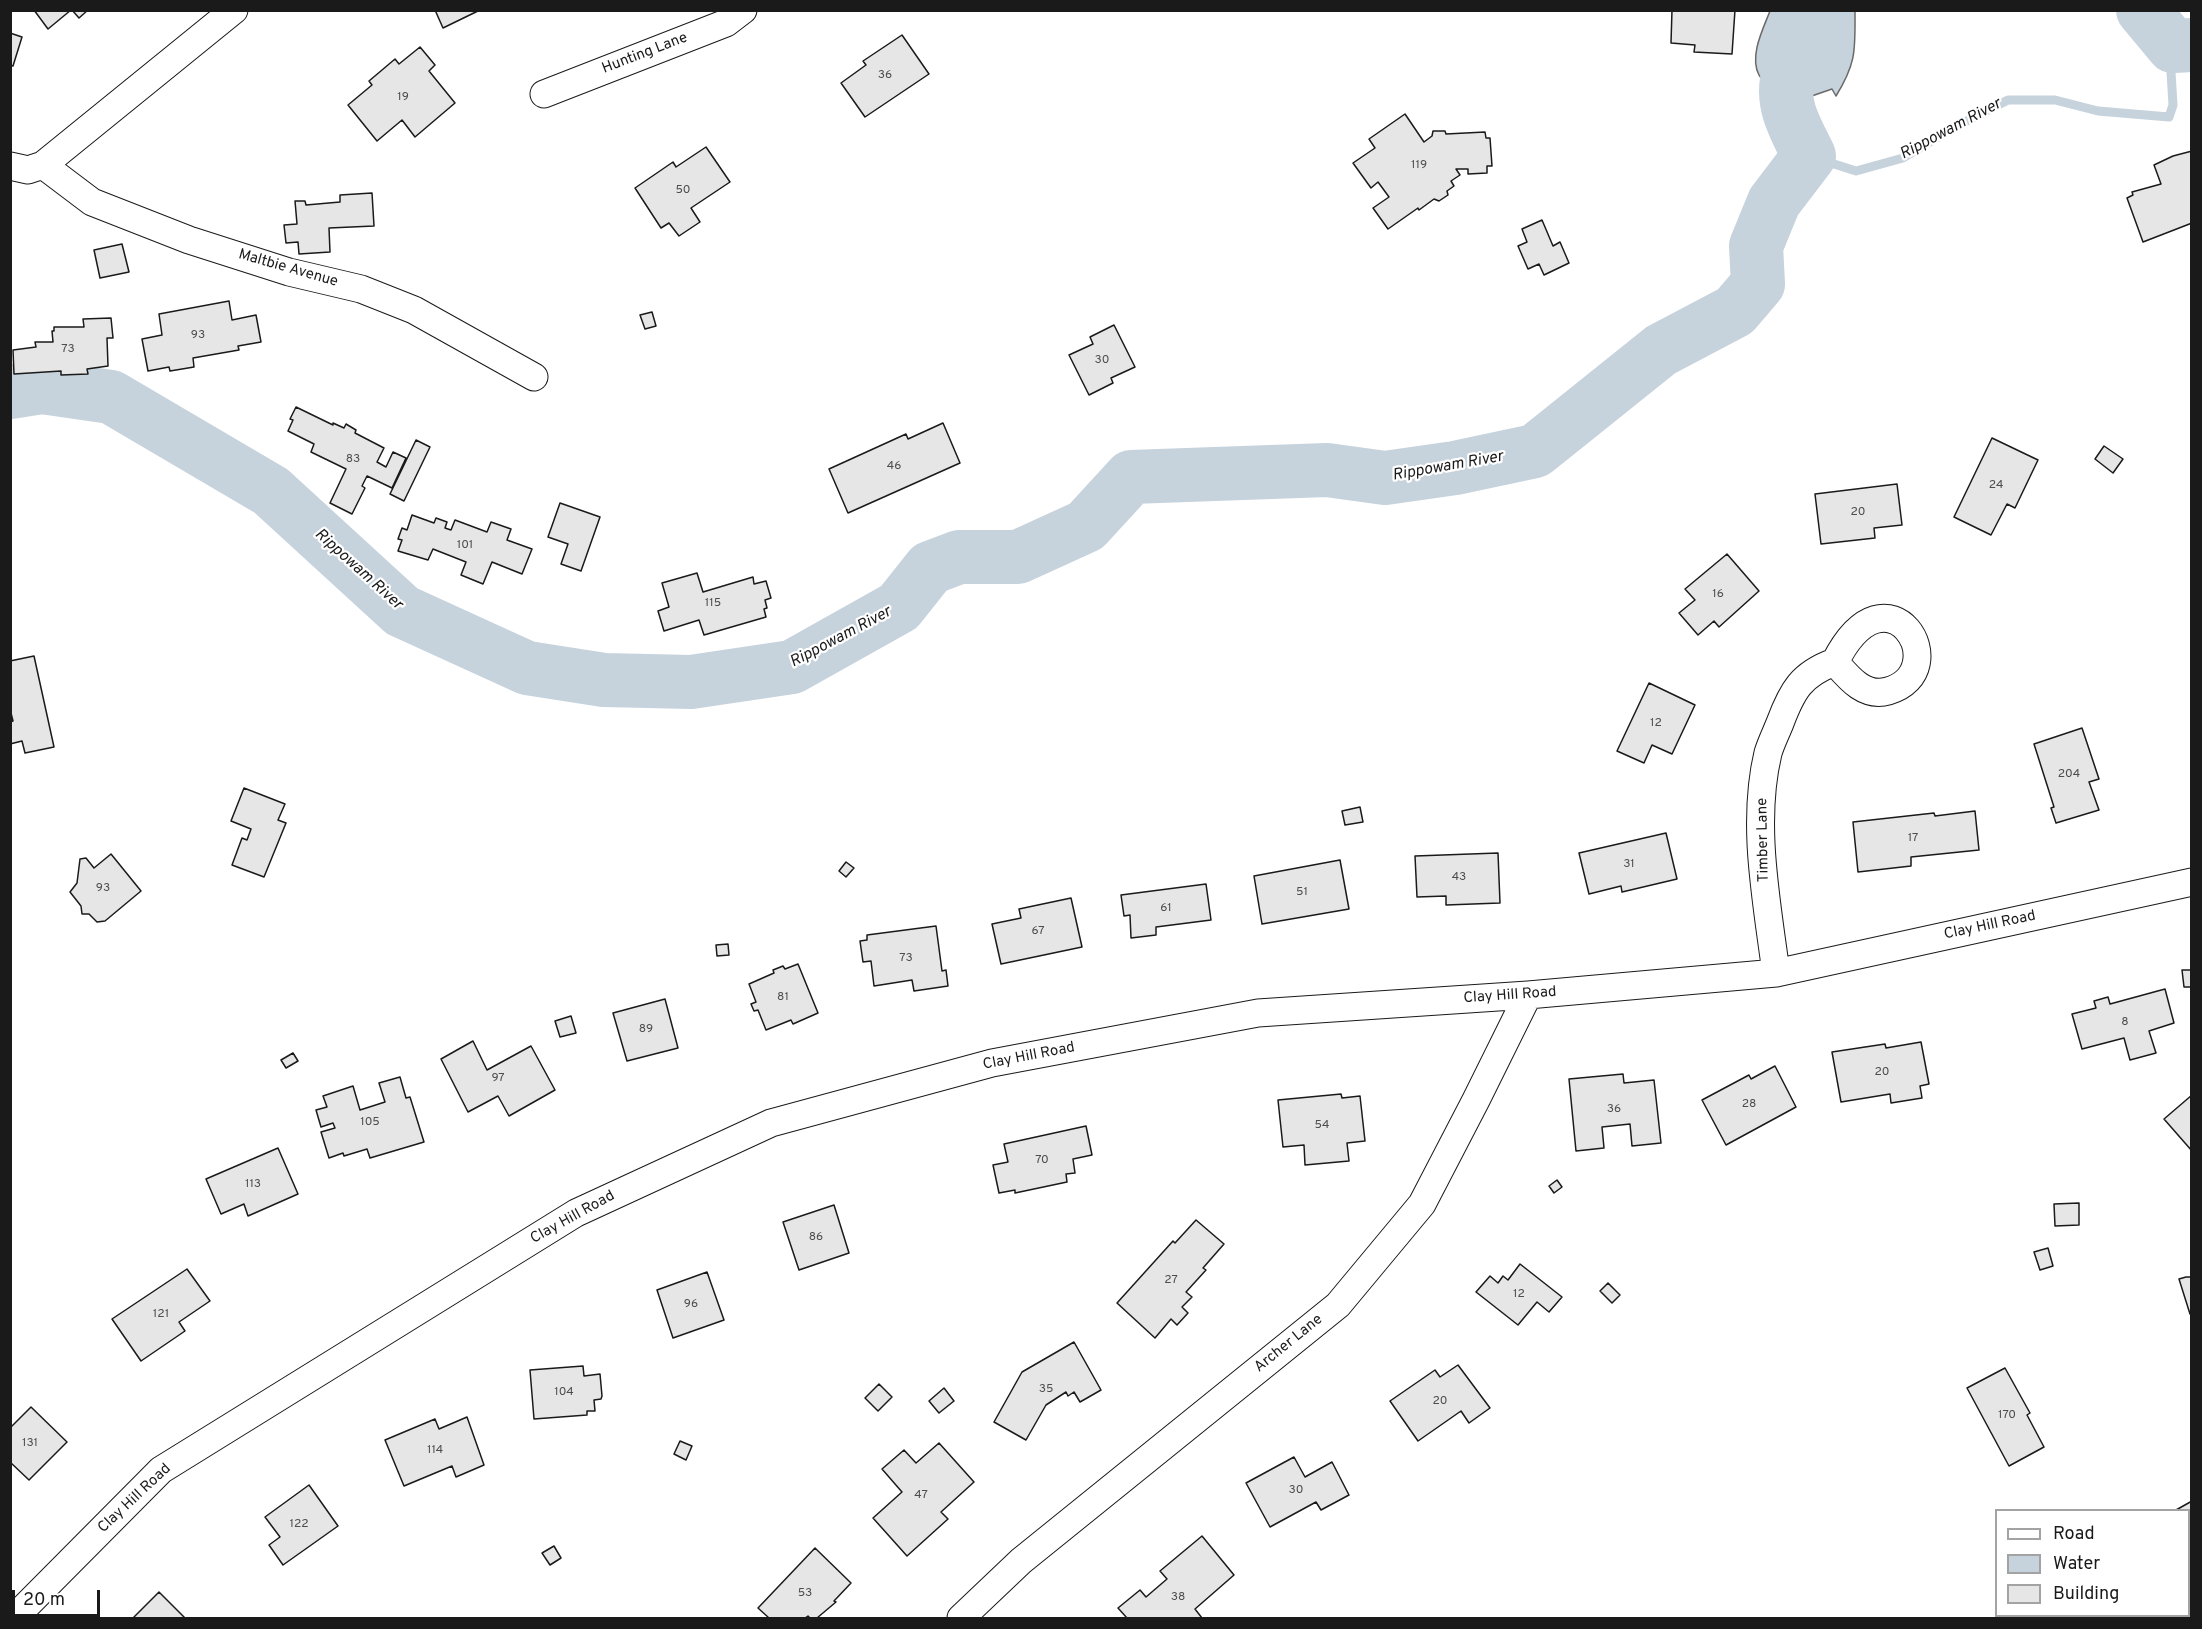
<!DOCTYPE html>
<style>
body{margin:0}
#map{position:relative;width:2202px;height:1629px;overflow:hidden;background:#fff;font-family:Overpass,sans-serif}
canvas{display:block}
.frame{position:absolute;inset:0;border:12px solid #1a1a1a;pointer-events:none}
.legend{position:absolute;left:1995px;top:1509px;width:195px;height:108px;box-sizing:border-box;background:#fff;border:2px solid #a3a3a3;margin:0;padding:8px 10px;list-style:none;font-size:18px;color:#1a1a1a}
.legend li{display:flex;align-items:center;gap:12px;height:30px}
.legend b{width:30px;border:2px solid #a3a3a3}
.scale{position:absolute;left:12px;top:1590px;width:88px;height:27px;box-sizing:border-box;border:3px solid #1a1a1a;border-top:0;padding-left:8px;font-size:18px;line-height:21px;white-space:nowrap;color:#1a1a1a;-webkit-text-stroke:4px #fff;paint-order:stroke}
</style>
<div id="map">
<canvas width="2202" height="1629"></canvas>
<div class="frame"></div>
<ul class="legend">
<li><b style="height:8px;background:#fff"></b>Road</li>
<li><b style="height:16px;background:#c6d2dc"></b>Water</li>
<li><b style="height:16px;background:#e6e6e6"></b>Building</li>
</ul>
<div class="scale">20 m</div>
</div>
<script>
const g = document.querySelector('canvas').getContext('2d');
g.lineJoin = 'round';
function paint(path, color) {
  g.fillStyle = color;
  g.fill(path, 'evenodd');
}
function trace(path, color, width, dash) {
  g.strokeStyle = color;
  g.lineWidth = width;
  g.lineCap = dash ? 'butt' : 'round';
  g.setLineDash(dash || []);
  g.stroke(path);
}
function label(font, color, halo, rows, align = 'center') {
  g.font = font + ' Overpass,sans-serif';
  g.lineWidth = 4.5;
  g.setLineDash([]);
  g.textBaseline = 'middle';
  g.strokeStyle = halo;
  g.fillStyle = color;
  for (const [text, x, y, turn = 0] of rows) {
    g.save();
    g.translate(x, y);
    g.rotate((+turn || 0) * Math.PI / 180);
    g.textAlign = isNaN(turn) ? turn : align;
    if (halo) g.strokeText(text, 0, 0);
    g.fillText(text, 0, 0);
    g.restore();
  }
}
const water = new Path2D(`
 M1770,11H1855C1855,49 1857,62 1836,96L1832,89L1803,99L1788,108C1780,97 1766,88 1759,75C1749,56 1763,29 1770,11Z`);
paint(water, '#c6d2dc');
trace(water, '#6a6a6a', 1.5);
trace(new Path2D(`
 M1809,156L1856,171L1903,158L1957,126L2008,100H2055L2098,111L2169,117L2173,105L2171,72L2173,46`), '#c6d2dc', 9);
trace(new Path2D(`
 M2143,10L2173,46L2192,45
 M10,392L42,387L111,397L271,491L402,611L527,668L604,680L691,682L792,667L899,607L930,568L959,557H1018L1086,526L1131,477L1327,470L1385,478L1455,468L1535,451L1661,350L1735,311L1758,284L1756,246L1774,202L1809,156C1797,131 1782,108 1787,80C1791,56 1804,35 1803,10`), '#c6d2dc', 54);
const building = new Path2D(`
 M34,10H71L48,29Z
 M72,10H88L79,18Z
 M435,10H480L443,28Z
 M1672,10H1735L1732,54L1694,52L1695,45L1671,43Z
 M10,33L22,37L13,66L10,65Z
 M902,35L929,74L865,117L841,83L866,65L863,61Z
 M420,47L435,65L429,71L455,103L415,137L402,120L377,141L348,105L372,85L369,81L395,59L399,64Z
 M1405,114L1424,142L1432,136L1433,131H1445L1446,134L1485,132L1486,138H1490L1492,166H1487V173L1468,174V169H1456L1460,175L1451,181L1454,186L1447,191L1448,195L1439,201L1434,199L1419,210L1418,208L1388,229L1373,208L1389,197L1378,182L1371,188L1353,163L1375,148L1369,139Z
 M706,147L730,182L691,208L700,222L679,236L669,223L661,228L635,188L673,162L676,167Z
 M2192,151V223L2143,242L2127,198L2133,195L2132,192L2161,184L2154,165L2173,156Z
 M372,193L374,226L329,228L330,252L299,254L298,242L286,243L284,225L297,224L295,201H305L306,205L340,202V195Z
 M1542,220L1553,246L1560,242L1569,263L1544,275L1539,264L1528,269L1518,246L1527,242L1522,229Z
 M122,244L129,272L100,278L94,250Z
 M229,301L232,320L256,315L261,342L238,346L239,350L193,358L194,367L170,371L169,367L148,371L142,339L162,335L159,314Z
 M652,312L656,326L645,329L640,315Z
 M111,318L113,338H107L108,366L87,369L88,374L61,375V371L14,374L13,350L36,347L35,342H53L52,331H54V327H84L83,319Z
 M1114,325L1135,367L1111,378L1113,383L1089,395L1069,355L1093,344L1090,337Z
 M296,407L333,425V423L344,428L346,424L356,430L355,433L384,448L377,462L386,467L393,452L406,458L392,488L367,476L362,486L365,488L352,514L330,503L346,469L311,452L314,444L288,431L293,420L290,419Z
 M943,423L960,463L848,513L829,469L906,434L908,439Z
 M1992,438L2038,460L2015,508L2007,504L1991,535L1954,517Z
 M416,440L430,447L404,501L390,494Z
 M2104,446L2123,459L2113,473L2095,459Z
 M1897,484L1902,525L1874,528L1875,538L1821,544L1815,494Z
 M560,503L600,517L581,571L561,564L568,544L548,537Z
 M412,515L434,523L436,518L447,522L445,528L451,530L455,520L487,532L491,522L511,529L507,540L532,549L522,574L492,562L483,584L461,575L466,562L433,549L428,560L398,551L402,540L398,539L402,528L407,530Z
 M1727,554L1759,591L1719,627L1714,621L1698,635L1679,613L1695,600L1685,589Z
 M697,573L703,592L753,577L754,584L766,581L771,598L765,600L767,608L764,609L766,617L704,635L699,620L664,631L658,611L669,607L662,583Z
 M34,656L54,747L25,753L22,741L10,744V722L13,721L10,709V661Z
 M1649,683L1695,705L1672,754L1652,745L1644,763L1617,751Z
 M2082,728L2099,779L2089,782L2099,810L2056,823L2051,808L2054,807L2034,744Z
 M244,788L285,804L278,820L286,823L264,877L232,865L242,838L247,840L251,829L231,821Z
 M1360,807L1363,822L1345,825L1342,811Z
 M1975,811L1979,850L1911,857V866L1858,872L1853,822L1934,813L1935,816Z
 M1666,833L1677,879L1622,892L1621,886L1589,894L1579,853Z
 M1498,853L1500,903L1446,905V896L1417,897L1415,856Z
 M111,854L141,891L105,921L97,922L89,914H82L81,906L70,892L77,883L80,859L86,858L94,868Z
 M1340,860L1349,909L1262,924L1254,876Z
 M846,862L854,868L846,877L839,871Z
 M1206,884L1211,920L1156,927V935L1131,938L1130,915L1124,916L1121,895Z
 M1071,898L1082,947L1001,964L992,924L1021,918L1019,909Z
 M936,926L942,971L946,970L948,986L914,991L912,980L874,986L871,961L863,962L860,941L867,940V935Z
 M728,944L729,955L717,956L716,945Z
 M798,964L818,1013L793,1024L791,1020L766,1030L758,1010L754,1011L751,1004L756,1002L749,984L774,973L773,970L783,966L785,969Z
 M2182,970H2192V987H2184Z
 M2165,989L2174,1023L2149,1031L2156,1053L2130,1060L2124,1038L2082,1049L2072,1014L2096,1008L2094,1001L2108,997L2110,1004Z
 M665,999L678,1048L627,1061L613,1013Z
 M571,1016L576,1033L560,1037L555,1021Z
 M473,1041L487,1070L531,1046L555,1090L509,1116L498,1096L468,1112L441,1059Z
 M1921,1042L1929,1084L1920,1086L1922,1098L1891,1103L1890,1094L1841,1102L1832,1052L1885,1044L1886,1048Z
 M293,1053L298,1061L286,1068L281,1060Z
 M1775,1066L1796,1107L1726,1145L1702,1100L1749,1075L1751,1079Z
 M1623,1074L1624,1083L1654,1080L1661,1143L1632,1146L1630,1124L1602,1127L1604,1148L1576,1151L1569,1079Z
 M400,1077L406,1098L410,1097L424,1142L370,1158L367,1149L344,1156L343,1153L329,1158L321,1132L335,1128L333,1123L321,1127L316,1110L327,1107L323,1096L353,1086L360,1110L385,1102L379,1083Z
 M1341,1094L1342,1098L1360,1096L1365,1141L1347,1143L1349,1161L1305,1165L1304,1145L1283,1147L1278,1100Z
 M2192,1095V1151L2164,1119Z
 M1086,1126L1092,1155L1073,1159L1075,1173L1066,1174L1067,1182L1015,1193V1190L999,1193L993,1165L1008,1162L1004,1144Z
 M278,1148L298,1194L248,1216L244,1204L221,1214L206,1179Z
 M1557,1180L1562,1187L1554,1193L1549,1186Z
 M2079,1203V1225L2055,1226L2054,1204Z
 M834,1205L849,1253L799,1270L783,1222Z
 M1196,1220L1224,1244L1203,1268L1206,1270L1186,1292L1192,1297L1182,1307L1188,1313L1177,1325L1171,1319L1155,1338L1117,1303L1173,1241L1175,1243Z
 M2048,1248L2053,1266L2040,1270L2034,1252Z
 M1520,1264L1562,1297L1549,1312L1537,1302L1518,1325L1476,1292L1490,1276L1498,1283L1503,1276L1508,1280Z
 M187,1269L210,1301L179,1322L185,1331L141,1361L112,1319Z
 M707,1272L724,1320L673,1338L657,1290Z
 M2186,1277H2192V1314H2190L2179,1279Z
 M1608,1283L1620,1295L1612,1303L1600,1291Z
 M1074,1342L1101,1390L1080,1402L1074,1392L1068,1396L1066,1392L1046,1405L1026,1440L994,1422L1022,1372Z
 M1458,1365L1490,1408L1469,1423L1461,1411L1418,1441L1390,1401L1435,1370L1440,1377Z
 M583,1366L584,1376L600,1374L602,1396L601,1399L594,1400L595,1411H587V1415L534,1419L530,1370Z
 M2005,1368L2030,1413L2027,1415L2044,1447L2009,1466L1967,1388Z
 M879,1384L892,1397L878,1411L865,1398Z
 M944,1388L954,1401L939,1413L929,1401Z
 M31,1407L67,1442L29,1480L10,1462V1428Z
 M467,1417L484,1465L456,1477L452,1466L404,1486L385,1440L435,1419L439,1429Z
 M680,1441L692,1446L686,1460L674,1454Z
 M939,1443L974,1482L941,1512L948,1519L907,1556L873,1518L902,1492L882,1469L904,1450L916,1463Z
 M1294,1457L1305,1477L1332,1462L1349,1495L1321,1510L1316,1502L1270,1527L1246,1483Z
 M309,1485L338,1526L283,1565L269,1545L280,1537L265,1517Z
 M2192,1501V1603L2188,1605V1510H2176Z
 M1202,1536L1234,1575L1195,1609L1202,1618H1127L1118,1608L1140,1590L1146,1597L1167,1579L1160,1571Z
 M554,1546L561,1558L550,1565L542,1553Z
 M815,1548L851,1583L834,1601L836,1602L817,1618H810L808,1616L805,1618H769L758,1608Z
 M159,1592L185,1618H133Z`);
paint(building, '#e6e6e6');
trace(building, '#1a1a1a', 1.5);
const minor = new Path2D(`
 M544,94L726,23L743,10
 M43,165L92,202L189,240L289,272L361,289L414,310L534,377
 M10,166L28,170L43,165L234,10
 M1776,973C1767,902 1751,824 1768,753C1771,743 1776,733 1780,723C1792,691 1801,674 1835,662C1888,557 1957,671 1888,691C1864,698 1848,677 1835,662
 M14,1618L161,1470L576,1213L771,1123L992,1063L1258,1013L1528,995L1776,973L2192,882
 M961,1618L1021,1561L1338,1305L1422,1204L1476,1100L1528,995`);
trace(minor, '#1a1a1a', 29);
trace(minor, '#fff', 27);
label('12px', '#4d4d4d', null, [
 ["36",885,76],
 ["19",403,98],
 ["119",1419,166],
 ["50",683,191],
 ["93",198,336],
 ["73",68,350],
 ["30",1102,361],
 ["83",353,460],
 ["46",894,467],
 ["24",1996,486],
 ["20",1858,513],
 ["101",465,546],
 ["16",1718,595],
 ["115",713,604],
 ["12",1656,724],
 ["204",2069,775],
 ["17",1913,839],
 ["31",1629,865],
 ["43",1459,878],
 ["93",103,889],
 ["51",1302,893],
 ["61",1166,909],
 ["67",1038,932],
 ["73",906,959],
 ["81",783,998],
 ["8",2125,1023],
 ["89",646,1030],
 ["20",1882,1073],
 ["97",498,1079],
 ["28",1749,1105],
 ["36",1614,1110],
 ["105",370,1123],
 ["54",1322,1126],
 ["70",1042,1161],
 ["113",253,1185],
 ["86",816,1238],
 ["27",1171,1281],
 ["12",1519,1295],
 ["96",691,1305],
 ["121",161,1315],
 ["35",1046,1390],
 ["104",564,1393],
 ["20",1440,1402],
 ["170",2007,1416],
 ["131",30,1444],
 ["114",435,1451],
 ["30",1296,1491],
 ["47",921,1496],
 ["122",299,1525],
 ["53",805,1594],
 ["38",1178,1598]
]);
label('15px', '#1a1a1a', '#fff', [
 ["Hunting Lane",645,54,-21],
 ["Maltbie Avenue",288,269,16],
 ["Timber Lane",1764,840,-91],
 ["Clay Hill Road",1990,926,-12],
 ["Clay Hill Road",1510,996,-4],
 ["Clay Hill Road",1029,1057,-11],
 ["Clay Hill Road",573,1218,-29],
 ["Archer Lane",1289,1344,-39],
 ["Clay Hill Road",135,1499,-43]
]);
label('italic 16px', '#1a1a1a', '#fff', [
 ["Rippowam River",1951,130,-28],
 ["Rippowam River",1448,467,-10],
 ["Rippowam River",358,570,42],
 ["Rippowam River",841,638,-28]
]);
</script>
